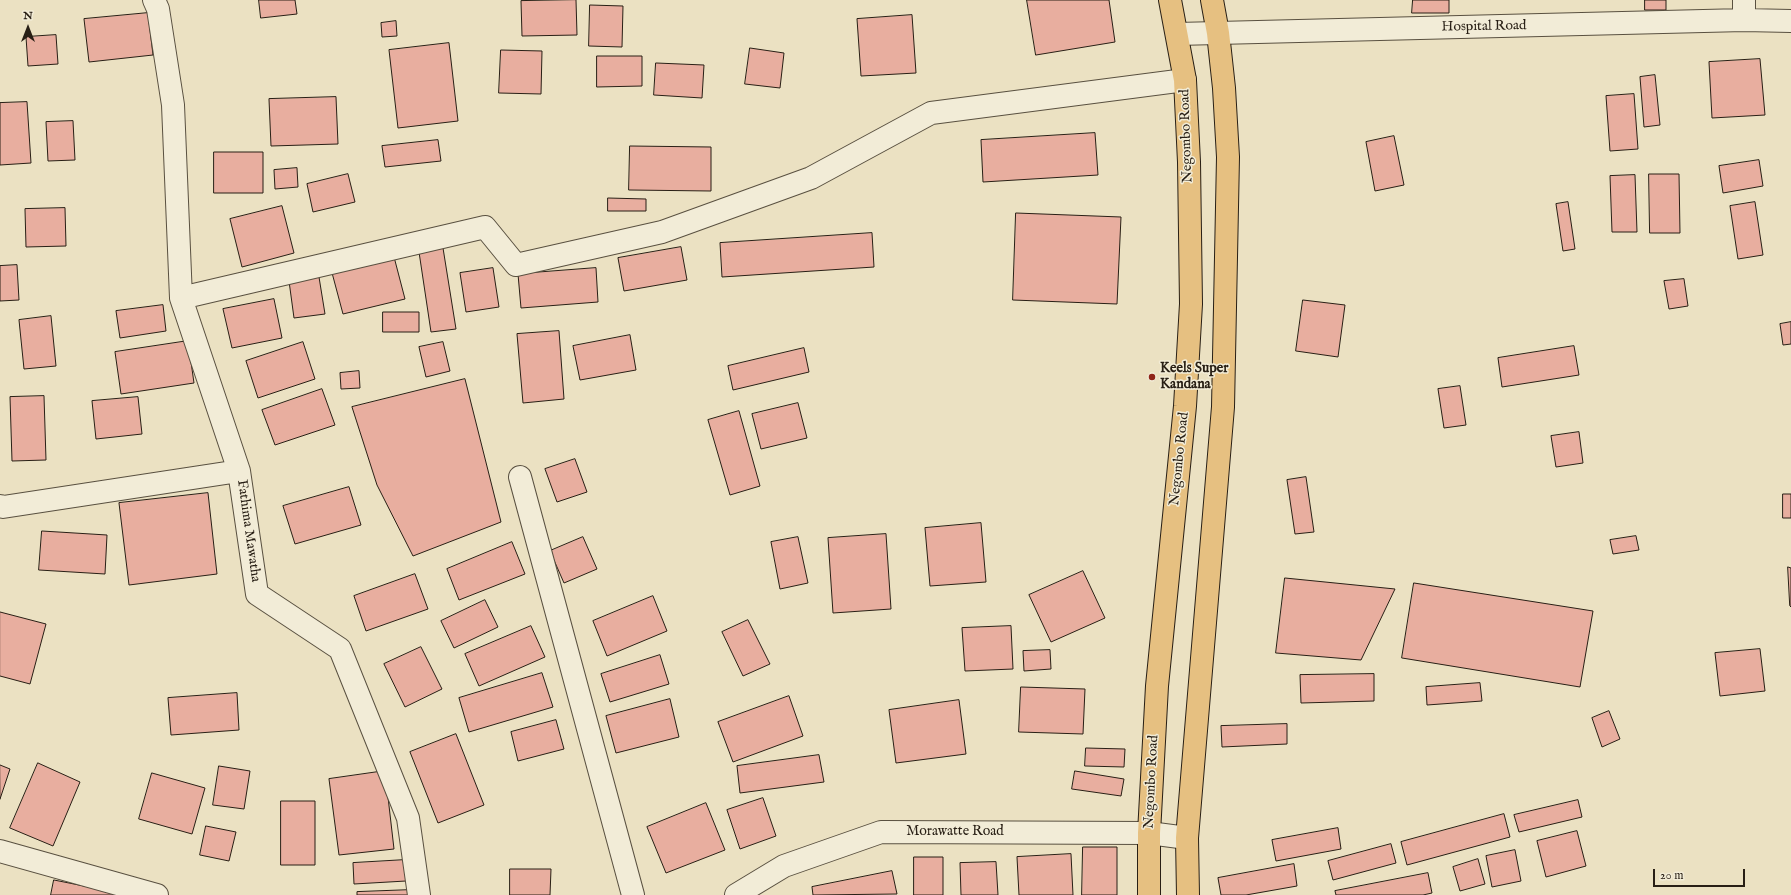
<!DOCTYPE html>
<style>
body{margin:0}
#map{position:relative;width:1791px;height:895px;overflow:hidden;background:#ebe1c2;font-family:"IM FELL English",serif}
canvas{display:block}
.north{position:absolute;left:8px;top:8px;width:40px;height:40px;-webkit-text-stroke:3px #f2ecd7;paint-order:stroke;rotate:0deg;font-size:11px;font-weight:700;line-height:16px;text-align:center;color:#281f15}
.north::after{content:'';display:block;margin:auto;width:14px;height:18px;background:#281f15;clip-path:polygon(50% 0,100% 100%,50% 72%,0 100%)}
.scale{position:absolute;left:1653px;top:869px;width:92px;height:18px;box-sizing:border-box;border:2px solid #281f15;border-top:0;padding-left:5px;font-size:12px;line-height:14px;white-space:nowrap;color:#281f15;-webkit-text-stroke:3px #f2ecd7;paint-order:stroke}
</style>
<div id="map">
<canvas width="1791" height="895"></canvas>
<div class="north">N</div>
<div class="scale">20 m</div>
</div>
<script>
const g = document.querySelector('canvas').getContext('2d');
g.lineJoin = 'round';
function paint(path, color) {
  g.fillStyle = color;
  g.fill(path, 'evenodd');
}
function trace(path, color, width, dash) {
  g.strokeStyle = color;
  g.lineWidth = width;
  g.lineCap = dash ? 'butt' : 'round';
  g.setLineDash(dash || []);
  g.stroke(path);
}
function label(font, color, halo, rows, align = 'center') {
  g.font = font + ' "IM FELL English",serif';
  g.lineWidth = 3;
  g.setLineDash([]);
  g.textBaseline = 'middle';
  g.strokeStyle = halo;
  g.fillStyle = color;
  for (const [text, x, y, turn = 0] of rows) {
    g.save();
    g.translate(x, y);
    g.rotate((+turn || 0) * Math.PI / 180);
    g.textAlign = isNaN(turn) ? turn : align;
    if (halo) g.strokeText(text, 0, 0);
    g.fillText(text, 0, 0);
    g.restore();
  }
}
const building = new Path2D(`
 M259,0H295L297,14L261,18Z
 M576,0L577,35L522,36L521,1Z
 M1027,0H1109L1115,42L1036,55Z
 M1413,0H1449V13H1412Z
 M1645,0H1666V10H1645Z
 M590,5L623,6L622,47L589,46Z
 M148,13L153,55L89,62L84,19Z
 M912,15L916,73L861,76L857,19Z
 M396,21L397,36L382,37L381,23Z
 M56,35L58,64L28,66L26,37Z
 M449,43L458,121L398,128L389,50Z
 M750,48L784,53L780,88L745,84Z
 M501,50L542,51L541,94L499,93Z
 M597,56H642V86L597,87Z
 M1760,59L1765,115L1712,118L1709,62Z
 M656,63L704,65L702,98L654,95Z
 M1655,75L1660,125L1644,127L1640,77Z
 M1634,94L1638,149L1610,151L1606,96Z
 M336,97L338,144L271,146L269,99Z
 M27,102L31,163L0,165V103Z
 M73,121L75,160L48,161L46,122Z
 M1095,133L1098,175L983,182L981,140Z
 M1394,136L1404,185L1375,191L1366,142Z
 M438,140L441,161L385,167L382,146Z
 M630,146L711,147V191L629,190Z
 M214,152H263V193H214Z
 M1759,160L1763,186L1723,193L1719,166Z
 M297,168L298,187L275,189L274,170Z
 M348,174L355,202L313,212L307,184Z
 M1649,174H1679L1680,233H1650Z
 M1635,175L1637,232H1612L1610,176Z
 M608,198L646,199V211H608Z
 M1568,202L1575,249L1563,251L1556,204Z
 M1755,202L1763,255L1738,259L1730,206Z
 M282,206L294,253L242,267L230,219Z
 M65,208L66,246L26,247L25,209Z
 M1016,213L1121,217L1117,304L1013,300Z
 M872,233L874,267L722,277L720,243Z
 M681,247L687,280L624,291L618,258Z
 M443,248L456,329L431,332L419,252Z
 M393,253L405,299L343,314L331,269Z
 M17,265L19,300L0,301V266Z
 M493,268L499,307L466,312L460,273Z
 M596,268L598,302L521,308L518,274Z
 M319,277L325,314L294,318L289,281Z
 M1684,279L1688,306L1669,309L1664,281Z
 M274,299L282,338L232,348L223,309Z
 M1303,300L1345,305L1338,357L1296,351Z
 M163,305L166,331L120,338L116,311Z
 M383,312H419V332H383Z
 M51,316L56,366L24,369L19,320Z
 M1791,322V344L1783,345L1780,324Z
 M559,331L564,399L523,403L517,334Z
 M630,335L636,370L580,380L573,346Z
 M188,341L194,383L121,394L115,352Z
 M303,342L315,379L258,398L246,361Z
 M443,342L450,371L426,377L419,347Z
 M1574,346L1579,375L1502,387L1498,358Z
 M804,348L809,372L733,390L728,366Z
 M359,371L360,388L341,389L340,373Z
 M465,379L501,522L413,556L377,485L352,407Z
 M1460,386L1466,425L1444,428L1438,389Z
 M322,389L335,425L275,445L262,410Z
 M44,396L46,460L12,461L10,397Z
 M138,397L142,434L96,439L92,401Z
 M798,403L807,438L761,449L752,414Z
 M739,411L760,486L730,495L708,420Z
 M1579,432L1583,463L1556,467L1551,436Z
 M575,459L587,492L557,502L545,469Z
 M1306,477L1314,532L1295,534L1287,480Z
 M349,487L361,525L295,544L283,506Z
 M208,493L217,574L129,585L119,503Z
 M1783,494H1791V518H1783Z
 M981,523L986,582L930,586L925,528Z
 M42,531L107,535L105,574L39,570Z
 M886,534L891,609L833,613L828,538Z
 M1636,536L1639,550L1613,554L1610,540Z
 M583,537L597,569L564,583L550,551Z
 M798,537L808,583L780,589L771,542Z
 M512,542L525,574L459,600L447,569Z
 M1788,567L1791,568V607L1790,606Z
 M1083,571L1105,618L1051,642L1029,595Z
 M415,574L428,609L366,631L354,596Z
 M1285,578L1395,589L1361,660L1276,653Z
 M1414,583L1593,611L1580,687L1402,658Z
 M653,596L667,631L607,656L593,621Z
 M485,600L498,627L454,648L441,621Z
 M0,612L46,624L30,684L0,676Z
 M748,620L770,664L743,676L722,632Z
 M531,626L545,657L479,686L465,654Z
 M1011,626L1013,669L965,671L962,628Z
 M421,647L442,689L405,707L384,664Z
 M1760,649L1765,691L1720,696L1715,653Z
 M1050,650L1051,669L1024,671L1023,651Z
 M660,655L669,684L610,702L601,674Z
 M542,673L553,707L469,732L459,698Z
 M1374,674V701L1301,703L1300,675Z
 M1480,683L1482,701L1427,705L1426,687Z
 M1021,687L1085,689L1083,734L1019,732Z
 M237,693L239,730L171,735L168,698Z
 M789,696L803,736L733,762L718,722Z
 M670,699L679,737L616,753L606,716Z
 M959,700L966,754L896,763L889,710Z
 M1609,711L1620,739L1602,747L1592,718Z
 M556,720L564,749L518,761L511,732Z
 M1287,724V744L1222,747L1221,726Z
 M456,734L484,805L438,823L410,752Z
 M1086,748L1125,749L1124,767L1085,766Z
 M819,755L824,782L740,793L737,766Z
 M38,763L80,782L53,846L10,828Z
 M0,765L10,769L0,799Z
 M219,766L250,771L244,809L213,805Z
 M385,771L394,849L339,855L329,779Z
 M1075,771L1124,779L1121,796L1072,789Z
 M152,773L205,788L192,834L139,819Z
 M763,798L776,836L740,849L727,810Z
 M1578,800L1582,817L1519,832L1514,815Z
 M281,801H315V865H281Z
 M706,803L725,850L666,873L647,827Z
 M1504,814L1510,837L1407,865L1401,842Z
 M206,826L236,832L229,861L200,855Z
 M1338,828L1341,849L1276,861L1272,840Z
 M1577,831L1586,866L1546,877L1537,841Z
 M1391,844L1396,863L1333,880L1328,861Z
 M1083,847H1117V895H1082Z
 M1515,850L1521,881L1492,887L1486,856Z
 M1071,854L1073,895H1019L1017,857Z
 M914,857H943V895H914Z
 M1478,859L1485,884L1460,891L1453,867Z
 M405,860L406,881L354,884L353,863Z
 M996,862L998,895H961L960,863Z
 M1294,864L1297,886L1246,895H1221L1218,878Z
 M510,869H551L550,895H510Z
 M892,871L897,894L813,895L812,887Z
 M1428,873L1432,893L1423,895H1336L1335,891Z
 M54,880L119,893V895H51Z
 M411,890V895H357V892Z`);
paint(building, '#e8ae9f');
trace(building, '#281f15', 1);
const minor = new Path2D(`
 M154,0L158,9L173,105L181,298L239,471
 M1744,20V0
 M1177,34L1744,20L1791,21
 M181,298L485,227L516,265L662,232L811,178L931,113L1185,80
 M520,477L633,895
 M0,506L3,507L239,471L257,594L340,649L408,818L419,895
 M0,851L157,895
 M736,895L784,866L881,832L1149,833L1187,838`);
const trunk = new Path2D(`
 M1149,895V833L1157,686L1185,406L1191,304L1189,162L1185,80L1170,0
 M1188,895L1187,838L1223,407L1228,157L1224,88L1218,33L1212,0`);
trace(minor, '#595040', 24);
trace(trunk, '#281f15', 24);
trace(minor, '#f2ecd7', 22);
trace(trunk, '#e6c081', 22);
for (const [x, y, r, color] of [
 [1152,377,4,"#8f2418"]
]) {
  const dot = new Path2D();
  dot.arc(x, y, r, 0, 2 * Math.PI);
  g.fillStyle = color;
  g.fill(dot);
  trace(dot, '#f2ecd7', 1.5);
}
label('14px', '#281f15', '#f2ecd7', [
 ["Hospital Road",1484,27,-1],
 ["Negombo Road",1187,136,-92],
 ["Negombo Road",1180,459,-84],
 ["Fathima Mawatha",248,531,82],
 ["Negombo Road",1152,782,-87],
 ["Morawatte Road",955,832]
]);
label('bold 14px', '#281f15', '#f2ecd7', [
 ["Keels Super",1160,369],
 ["Kandana",1160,385]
], 'left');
</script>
